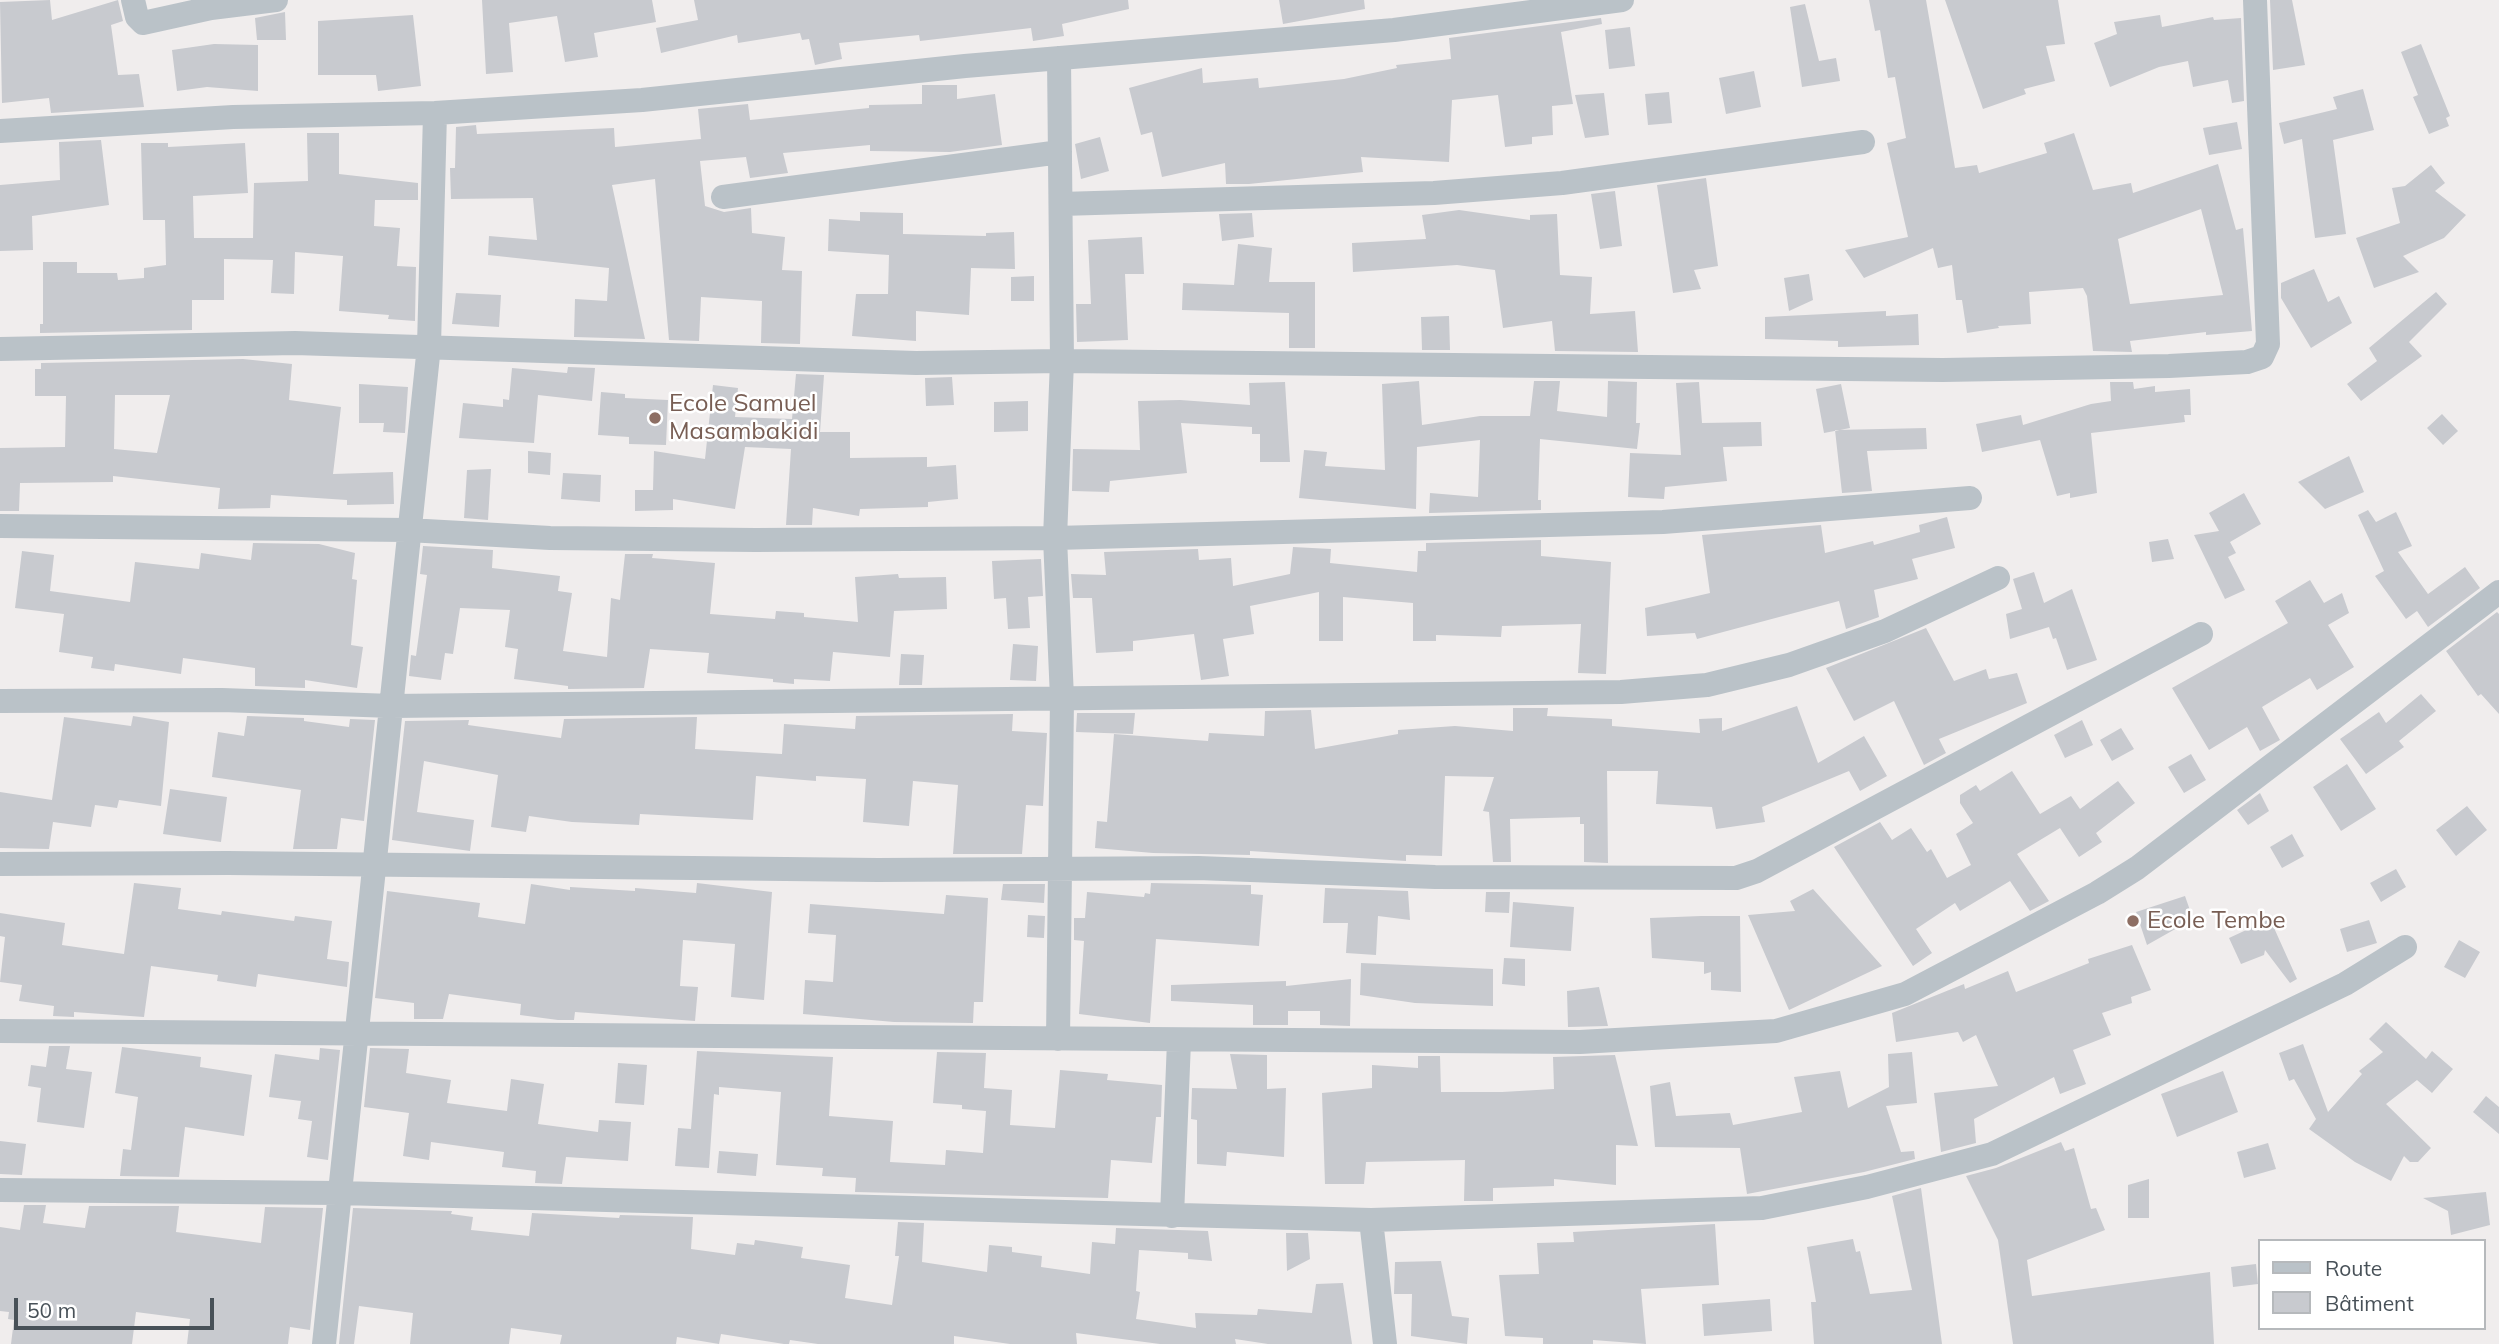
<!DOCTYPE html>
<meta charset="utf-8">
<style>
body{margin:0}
#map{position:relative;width:2499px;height:1344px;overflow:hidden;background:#f0eded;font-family:Mulish,sans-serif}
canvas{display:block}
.legend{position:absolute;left:2258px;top:1239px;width:228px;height:91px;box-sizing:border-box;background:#fff;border:2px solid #b6b9bc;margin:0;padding:9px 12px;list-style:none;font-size:21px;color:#485158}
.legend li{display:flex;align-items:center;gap:14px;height:35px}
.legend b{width:35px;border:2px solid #b6b9bc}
.scale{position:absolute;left:14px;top:1298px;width:200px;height:32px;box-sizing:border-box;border:4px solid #485158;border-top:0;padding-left:9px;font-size:21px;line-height:24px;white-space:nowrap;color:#485158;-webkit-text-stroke:5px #fff;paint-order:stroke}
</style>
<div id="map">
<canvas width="2499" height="1344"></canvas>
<ul class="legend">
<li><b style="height:9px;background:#bac2c8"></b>Route</li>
<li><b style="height:19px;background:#c8cacf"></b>Bâtiment</li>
</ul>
<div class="scale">50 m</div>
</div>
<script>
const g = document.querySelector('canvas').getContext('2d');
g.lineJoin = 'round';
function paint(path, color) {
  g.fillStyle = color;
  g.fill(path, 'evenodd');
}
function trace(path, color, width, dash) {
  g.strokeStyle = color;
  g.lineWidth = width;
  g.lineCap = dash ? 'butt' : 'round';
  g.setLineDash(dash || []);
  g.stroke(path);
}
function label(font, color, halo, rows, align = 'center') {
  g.font = font + ' Mulish,sans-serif';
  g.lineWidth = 5;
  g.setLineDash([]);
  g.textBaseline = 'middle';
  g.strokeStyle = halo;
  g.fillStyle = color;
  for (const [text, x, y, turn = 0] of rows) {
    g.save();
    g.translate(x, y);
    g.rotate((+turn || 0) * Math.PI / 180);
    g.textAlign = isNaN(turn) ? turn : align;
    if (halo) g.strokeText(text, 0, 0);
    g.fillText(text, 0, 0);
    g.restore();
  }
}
paint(new Path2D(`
 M50,0L52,20L118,0L123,21L111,25L118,75L139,74L144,107L51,113L49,98L2,103L0,2Z
 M482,0H652L656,22L594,33L598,57L565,62L557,16L509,23L513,72L486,74Z
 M694,0H1128L1129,9L1062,24L1064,36L1033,41L1031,28L920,41L919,35L839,43L842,59L815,65L809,39L802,40L800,33L738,43L737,35L661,53L656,28L698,20Z
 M1279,0H1364L1365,9L1283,24Z
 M1869,0H1926L1955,168L1977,165L1979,173L2047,153L2044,143L2074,133L2093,190L2131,183L2133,193L2218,164L2236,230L2243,228L2252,331L2206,335V332L2130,341L2132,352L2093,351L2087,296L2083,288L2029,292L2031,324L1998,326L1999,328L1967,333L1962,300H1956L1952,265L1938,268L1933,248L1864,278L1845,250L1908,237L1887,143L1906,138L1895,77L1888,78L1880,30L1875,31ZM2201,209L2223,295L2130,304L2118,239Z
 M1945,0H2058L2065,44L2046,46L2055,81L2024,89L2026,94L1983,109Z
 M2270,0H2292L2305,65L2273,70Z
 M1805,4L1819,61L1836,58L1840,81L1802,87L1790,7Z
 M285,12L286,40H257L255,18Z
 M413,15L421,86L378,91L376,75H318V21Z
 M2160,15L2162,27L2213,17L2214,20L2241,18L2244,101L2232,103L2228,80L2193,87L2188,61L2159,67L2110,87L2094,43L2117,34L2114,22Z
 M1601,18L1602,24L1561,32L1573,104L1552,106L1553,135L1532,137V144L1505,147L1498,95L1452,100L1449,162L1361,157L1363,172L1249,184H1226L1225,163L1162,177L1152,132L1141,135L1129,88L1202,68L1203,83L1258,78L1259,88L1344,79L1397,68L1396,65L1451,59L1449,38Z
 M1630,27L1635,66L1609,69L1605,30Z
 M214,44L258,45V91L207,87L177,91L172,50Z
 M2421,44L2450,116L2446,118L2449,126L2429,134L2413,97L2418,95L2401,52Z
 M1754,71L1761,107L1726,114L1719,78Z
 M922,85H957V99L995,94L1002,145L950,152L870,151V145L783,153L788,173L750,178L746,157L700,161L705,206L724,212L751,208L752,233L785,237L782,270L802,271L800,344L761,343L762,301L701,297L699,341L669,340L655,179L612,185L645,339L574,337L575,299L607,301L609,268L488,255L489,236L537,240L533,198L451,199L450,168H455L456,127L476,125L477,134L614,128L615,147L701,139L698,109L748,104L750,120L869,108V105L922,104Z
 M2363,89L2374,130L2333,140L2346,234L2315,238L2302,139L2284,144L2279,123L2337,109L2333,97Z
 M1669,92L1672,123L1648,125L1645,94Z
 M1604,93L1609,135L1585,138L1575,95Z
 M2237,122L2242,149L2209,155L2203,128Z
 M307,133H339V174L418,183V200H375L374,226L400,228L397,266L416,267L415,321L388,319L389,315L339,311L343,256L295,252L294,294L271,293L273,260L224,259V300H192V330L40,333V324H43V262H77V273H117L118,280L144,278V268L166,265L165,220H143L141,143H168V147L245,143L248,193L193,196L194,238H253L254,183L308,181Z
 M1100,137L1109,171L1081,179L1075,144Z
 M101,140L109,205L32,216L33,250L0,251V185L60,180L59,142Z
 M2431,165L2445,183L2435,191L2466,215L2444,238L2403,256L2419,272L2374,288L2356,238L2400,223L2392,188L2405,186Z
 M1706,178L1718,266L1694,270L1701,289L1673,293L1657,185Z
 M1615,191L1622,246L1600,249L1591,194Z
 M1459,210L1530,220V215L1557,214L1560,275L1592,277L1590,314L1635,311L1638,352L1555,351L1552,321L1503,328L1495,270L1457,265L1353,272L1352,243L1426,239L1422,215Z
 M860,212L903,213V234L986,236V233L1014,232L1015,269L971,268L969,315L916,311V341L852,336L856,294H888L889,255L828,251L829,219L860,221Z
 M1252,213L1254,237L1222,241L1219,214Z
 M1142,237L1144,274H1125L1128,340L1077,342L1076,304H1091L1088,240Z
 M1238,244L1272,248L1269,282H1315V348H1289V313L1182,310L1183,283L1234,285Z
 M2314,269L2328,302L2339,296L2352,323L2311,348L2281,298V283Z
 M1809,274L1813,300L1789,311L1784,278Z
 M1034,276V301H1011V277Z
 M2436,292L2447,304L2409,342L2422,356L2361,401L2347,384L2377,361L2369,348Z
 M456,293L501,295L499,327L452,324Z
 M1886,311V316L1918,314L1919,345L1838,347V341L1765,339V317Z
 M1449,316L1450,350H1422L1421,317Z
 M243,359L292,364L289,400L341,407L333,474L393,472L394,504L347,505V500L271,495L270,508L218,509L220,488L113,476V482L20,483L19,511H0V448L65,447L66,396H35V369H41V363ZM115,395H170L157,453L114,449Z
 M568,367L595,368L592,401L538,395L534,443L459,438L463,403L503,407V399L509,400L512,368L567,373Z
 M796,374L824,375L820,432H850V458L927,457V467L956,465L958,499L928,502V507L860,509L859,516L813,508L812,525H786L791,449L745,447L735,509L673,499V510L635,511V490H653L654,451L705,459L713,385L738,388L735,417L792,419Z
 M952,377L954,405L926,406L925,378Z
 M1419,381L1422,425L1480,416H1530L1534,381H1560L1557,411L1607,417L1608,381L1637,382L1636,423H1640L1637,449L1540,439L1538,500H1541V510L1429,513L1430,493L1478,497L1480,440L1417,447L1416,509L1299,498L1304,450L1327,452L1325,466L1385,470L1382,384Z
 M1285,382L1290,462H1260V434H1252V427L1181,423L1187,473L1110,481L1109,492L1072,491L1073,449L1140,450L1138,401L1180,400L1250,405L1249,383Z
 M1699,382L1702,423L1761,422L1762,446L1723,447L1727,481L1665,487L1664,499L1628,497L1630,453L1681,455L1676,383Z
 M2110,382H2133L2134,389L2155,386V392L2190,389L2191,415H2184L2185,422L2091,433L2097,493L2070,498V493L2057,496L2040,440L1982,452L1976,424L2021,415L2023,425L2091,404L2111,401Z
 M359,384L408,387L405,433L383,432L384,423H359Z
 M1841,384L1850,428L1824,433L1816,389Z
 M601,392L625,394V398L668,400L666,445L629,444V437L598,435Z
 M1028,401V431L994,432V402Z
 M2442,414L2458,431L2443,445L2427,428Z
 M1926,428L1927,449L1867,451L1872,491L1842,493L1835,430Z
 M528,451L551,453L550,475L528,473Z
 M2349,456L2364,492L2325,509L2298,482Z
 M491,469L488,520L464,518L467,470Z
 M563,473L601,475L600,502L561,499Z
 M2244,493L2261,524L2230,542L2236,553L2228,557L2245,590L2225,599L2194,535L2219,531L2209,513Z
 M2368,510L2376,522L2396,512L2412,546L2398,552L2428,594L2465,567L2480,588L2428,627L2417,611L2406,619L2375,576L2384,571L2358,515Z
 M1947,517L1955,548L1912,559L1918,579L1874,590L1879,617L1846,629L1839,601L1697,639L1695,633L1647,636L1645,608L1710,593L1702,535L1821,525L1825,553L1873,541L1874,545L1920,532L1919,525Z
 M2168,539L2174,559L2152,562L2149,542Z
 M1541,540V556L1611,562L1606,674L1578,673L1581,624L1502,626L1501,637L1436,635V641H1413V603L1343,597V641H1319V592L1250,606L1254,634L1223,639L1229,676L1201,680L1194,634L1133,641V651L1096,653L1092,598H1073L1071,574L1106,575L1104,552L1198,549L1199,560L1231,558L1233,586L1290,574L1293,547L1331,549L1330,563L1417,572L1418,551H1426V543Z
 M253,543L319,544L355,553L352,579L357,580L351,645L363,647L357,688L305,680V688L255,686V668L183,658L181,674L115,664L114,671L91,668L93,657L59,652L64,614L15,608L22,551L54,555L50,591L130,602L135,562L199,569L201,553L251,560Z
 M423,546L493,550L492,568L560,576L558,591L572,593L563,651L607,657L611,598L620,600L625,554H653L652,558L715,563L710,614L775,619L776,611L804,613V617L858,622L855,577L898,574L899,578L946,577L947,609L894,611L890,657L833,652L830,681L794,679V684L773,682V679L707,673L709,653L650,649L644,688L568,689V686L514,679L518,649L505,647L510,610L460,608L453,654L445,653L441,680L409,676L411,655L416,656L427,575L420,574Z
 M1041,559L1043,596L1028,597L1030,628L1008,629L1006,598L994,599L992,561Z
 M2034,572L2044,603L2072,589L2097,660L2067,670L2056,638L2053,639L2049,627L2010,639L2006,614L2022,609L2013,579Z
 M2310,580L2324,603L2342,593L2349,613L2328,625L2354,667L2317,690L2310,678L2262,707L2280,740L2260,751L2247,727L2209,750L2172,688L2288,623L2275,601Z
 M2497,612L2499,614V714L2481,694L2478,696L2446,651Z
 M1926,628L1954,681L1986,669L1989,679L2017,673L2027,703L1939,739L1946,753L1924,765L1894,701L1854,721L1826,668Z
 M1013,644L1038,646L1036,681L1010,680Z
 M901,654L924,655L922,685H899Z
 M2421,694L2436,711L2399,741L2404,747L2366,774L2340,739L2379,712L2386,723Z
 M1797,706L1818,763L1864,736L1887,776L1860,791L1849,771L1762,807L1765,822L1716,829L1712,807L1656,804L1658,771H1607L1608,863L1584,862V824H1580V817L1510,819L1511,862H1493L1489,812L1483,811L1494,777L1445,776L1442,856L1406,855V861L1250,851V855L1153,853L1095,848L1097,821L1107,822L1114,734L1208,741L1209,733L1264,736L1265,711L1311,710L1315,749L1398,734V730L1455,726L1513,731V708H1548L1547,716L1612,719V726L1700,733L1699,719L1722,718V731Z
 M1077,713H1135L1133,734L1076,732Z
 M1013,714L1012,731L1047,733L1043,806L1026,805L1022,854H953L958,785L913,781L909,826L863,822L866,779L816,776V781L756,776L753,820L640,814L639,825L572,822L529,816L526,832L491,827L498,775L424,761L417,812L474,820L470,851L392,840L405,721L469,720L468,725L561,738L564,719L697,717L695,749L782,754L784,724L855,729L856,716Z
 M133,716L169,722L161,806L119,800L117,808L95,805L91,827L53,822L49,849L0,848V792L52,800L64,717L131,726Z
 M247,716L304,718V721L349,727L350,719L375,720L364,821L341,818L337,849H293L301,790L212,777L218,732L244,736Z
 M2082,720L2093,745L2065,758L2054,735Z
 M2121,728L2134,749L2112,761L2100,740Z
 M2191,754L2206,780L2184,793L2168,767Z
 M2347,764L2376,809L2341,831L2313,787Z
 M2012,771L2040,814L2071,796L2080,809L2118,781L2135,803L2096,833L2102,842L2079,857L2060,828L2017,854L2049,901L2030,911L2010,881L1960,911L1955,903L1916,929L1932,953L1913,966L1834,847L1880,822L1892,840L1911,828L1927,852L1931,849L1947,878L1971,865L1956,834L1973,823L1960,803V795L1976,785L1980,791Z
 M170,789L227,797L221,842L163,834Z
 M2260,793L2269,811L2248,825L2237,810Z
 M2467,806L2487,830L2456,856L2436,830Z
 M2292,834L2304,856L2282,868L2270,847Z
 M2396,869L2406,887L2381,902L2370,883Z
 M134,883L181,888L178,909L221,915L222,911L294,921L295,916L332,921L327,959L349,962L347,987L258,974L256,987L217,981L218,975L151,966L144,1017L74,1012V1017L53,1016L54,1006L19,1001L22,985L0,982L5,937L0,936V913L65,923L62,945L124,954Z
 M697,883L772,892L764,1000L731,997L735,944L683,940L680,986L698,987L695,1021L575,1012L574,1020H558L520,1015L521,1004L449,994L443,1019H414V1003L375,998L387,891L480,903L478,917L525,924L531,884L570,890V887L635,891V888L696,893Z
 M1151,883L1251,885V894L1263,895L1259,946L1156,939L1150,1023L1079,1014L1084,941L1074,940V918H1085L1087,892L1144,897L1145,893L1150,894Z
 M1003,884H1045L1044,903L1001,900Z
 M1325,888L1408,891L1410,920L1378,916L1376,955L1346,953L1348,923H1323Z
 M1813,889L1882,966L1789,1010L1748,915L1795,911L1790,901Z
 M1486,892H1510L1509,913L1485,912Z
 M946,895L988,898L983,1002H974L973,1023L894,1022L803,1014L805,980L833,982L836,935L808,933L810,904L944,914Z
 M2185,896L2193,919L2147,945L2136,912Z
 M1513,902L1574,907L1571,951L1510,947Z
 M1028,915L1045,916L1044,938L1027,937Z
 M1701,916H1740L1741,992L1711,990V972L1704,974V962L1652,958L1650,918Z
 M2270,919L2297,979L2290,983L2265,950L2264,955L2241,964L2229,938Z
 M2369,920L2377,943L2347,952L2340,929Z
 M2459,940L2480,952L2465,978L2444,967Z
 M2132,945L2151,990L2131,997L2132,1003L2102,1013L2111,1035L2073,1050L2086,1084L2060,1094L2054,1077L1974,1119L1976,1143L1941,1152L1934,1093L1998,1086L1976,1035L1963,1042L1958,1032L1896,1042L1892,1013L1964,984L1965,989L2008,971L2016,992L2089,963L2088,959Z
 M1504,958L1525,959V986L1502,984Z
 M1361,963L1493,969V1006L1415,1003L1360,995Z
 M1351,979L1350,1026L1320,1025V1011H1288V1025H1253V1005L1171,1001V985L1286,981V986Z
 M1599,987L1608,1026L1568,1027L1567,991Z
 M2386,1022L2426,1059L2432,1051L2453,1069L2432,1093L2417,1080L2386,1104L2431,1148L2418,1162H2410L2404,1156L2391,1181L2355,1162L2309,1129L2316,1119L2294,1079L2289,1081L2279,1053L2303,1044L2328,1112L2362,1074L2359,1071L2383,1052L2369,1039Z
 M49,1046H70L66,1069L92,1072L84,1128L37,1122L41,1088L28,1086L31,1065L46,1067Z
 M122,1047L201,1057L200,1067L252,1075L244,1136L185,1127L179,1177L120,1176L123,1149L131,1150L138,1097L115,1093Z
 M320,1048L340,1050L328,1160L307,1157L312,1121L298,1119L301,1101L269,1097L275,1054L319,1060Z
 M370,1048L409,1049L406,1073L451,1080L447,1103L507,1111L511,1079L544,1084L538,1124L598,1132L599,1120L631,1122L628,1161L566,1157L562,1184L535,1183L536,1171L502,1167L504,1152L431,1142L429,1160L403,1156L409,1113L364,1107Z
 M697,1051L833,1057L829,1116L893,1121L890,1162L945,1165L946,1150L983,1153L986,1111L962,1109V1105L933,1103L937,1052L986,1053L984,1088L1012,1090L1010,1125L1055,1128L1060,1070L1108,1074L1107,1080L1162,1085L1161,1117H1156L1152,1163L1111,1160L1108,1198L855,1192L856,1178L822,1176L823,1168L776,1165L781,1092L719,1087V1095L714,1094L709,1168L675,1166L678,1128L691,1129Z
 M1912,1052L1917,1103L1886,1106L1901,1152L1914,1151L1915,1159L1864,1172L1747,1194L1740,1148L1655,1147L1650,1086L1670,1082L1676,1116L1730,1113L1733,1125L1802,1112L1794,1077L1840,1071L1848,1108L1889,1087L1888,1054Z
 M1230,1054L1267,1055V1089L1286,1088L1284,1157L1227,1152L1226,1166L1197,1164V1120L1191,1119L1192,1088L1237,1089Z
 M1615,1055L1638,1146L1616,1145V1185L1554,1179V1186L1493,1188V1201H1464L1465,1160L1366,1162L1364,1184H1325L1322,1093L1372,1088V1065L1418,1068V1056H1440L1441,1092H1502L1554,1089L1553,1057Z
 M618,1063L647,1065L644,1105L615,1103Z
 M2223,1071L2238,1112L2177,1137L2161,1094Z
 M2486,1096L2499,1107V1134L2473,1112Z
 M0,1141L26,1144L22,1175L0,1174Z
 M2061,1142L2065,1151L2074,1148L2091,1209L2096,1208L2105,1230L2027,1260L2032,1296L2210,1272L2214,1344H2013L1998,1240L1966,1176L1996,1168Z
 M2268,1143L2276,1169L2244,1178L2237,1152Z
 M719,1151L758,1154L756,1176L717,1173Z
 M2149,1179V1218H2128V1185Z
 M1921,1188L1942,1344H1814L1811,1302H1816L1807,1247L1853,1239L1856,1252L1860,1251L1870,1294L1912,1290L1892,1196Z
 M2486,1192L2490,1225L2451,1235L2448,1211L2423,1198Z
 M24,1205H46L43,1223L85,1228L89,1206H179L176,1232L261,1243L265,1207L323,1208L310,1330L290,1327L288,1344H187L190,1319L136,1312L132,1344H11L14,1320L8,1319L9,1312L0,1311V1227L20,1230Z
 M353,1208L452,1211L451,1214L473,1217L471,1230L529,1236L532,1213L619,1218L620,1215L693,1217L691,1249L735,1255L737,1243L754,1245L755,1240L803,1247L801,1258L850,1265L845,1298L892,1305L899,1256H895L898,1222L924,1223L922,1262L987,1272L989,1245L1012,1247V1252L1042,1256L1041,1267L1090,1274L1092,1242L1115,1244L1116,1228L1208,1231L1212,1261L1188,1259V1253L1139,1250L1136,1291L1140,1292L1136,1319L1196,1328L1195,1313L1257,1315L1258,1309L1312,1313L1316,1284L1343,1283L1352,1344H1268L1235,1339L1236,1344H1160L1076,1333L1077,1344H1010L954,1336V1344H818L790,1340L789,1344H784L721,1334L719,1344L677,1337L676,1344H560L562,1335L511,1328L509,1344H410L413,1313L359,1306L354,1344H339Z
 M1715,1224L1719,1285L1641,1289L1646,1344L1593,1340V1344H1543V1338L1505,1336L1499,1275L1539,1274L1537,1243L1574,1242L1573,1232Z
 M1286,1233H1308L1310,1259L1287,1271Z
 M1441,1261L1452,1316L1469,1318L1467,1344L1411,1336L1412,1294H1394L1395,1262Z
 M2256,1264L2258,1284L2233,1287L2231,1267Z
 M1770,1299L1772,1331L1704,1336L1702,1304Z`), '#c8cacf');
trace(new Path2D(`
 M133,0L137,17L143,23L211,8L276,0
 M0,131L233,117L435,113L642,100L965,66L1394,30L1622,0
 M723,197L1060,152
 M1061,204L1434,193L1562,183L1863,142
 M0,349L295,343L916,363L1062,361L1943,370L2169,366L2247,362L2262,357L2268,344L2255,0
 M0,526L408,530L550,538L756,540L1055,538L1663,522L1970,498
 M0,701L222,700L392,706L1621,692L1707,685L1789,665L1885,631L1998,578
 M0,864L228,863L878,870L1198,868L1435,877L1736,878L1757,871L2201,634
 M0,1031L1580,1042L1776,1031L1905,994L2097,893L2137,868L2499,592
 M1058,1039L1062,698L1055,538L1062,361L1059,58
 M0,1190L339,1193L1371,1220L1762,1208L1867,1187L1992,1154L2345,984L2405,947
 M1172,1216L1179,1041
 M1371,1220L1385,1344
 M324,1344L429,346L435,113`), '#bac2c8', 24);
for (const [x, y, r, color] of [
 [655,418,7,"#8d6e63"],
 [2133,921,7,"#8d6e63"]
]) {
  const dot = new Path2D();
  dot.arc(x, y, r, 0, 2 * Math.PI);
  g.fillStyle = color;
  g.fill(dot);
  trace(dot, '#fff', 2.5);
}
label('24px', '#785e54', '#fff', [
 ["Ecole Samuel",669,404],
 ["Masambakidi",669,432],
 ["Ecole Tembe",2147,921]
], 'left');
</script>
